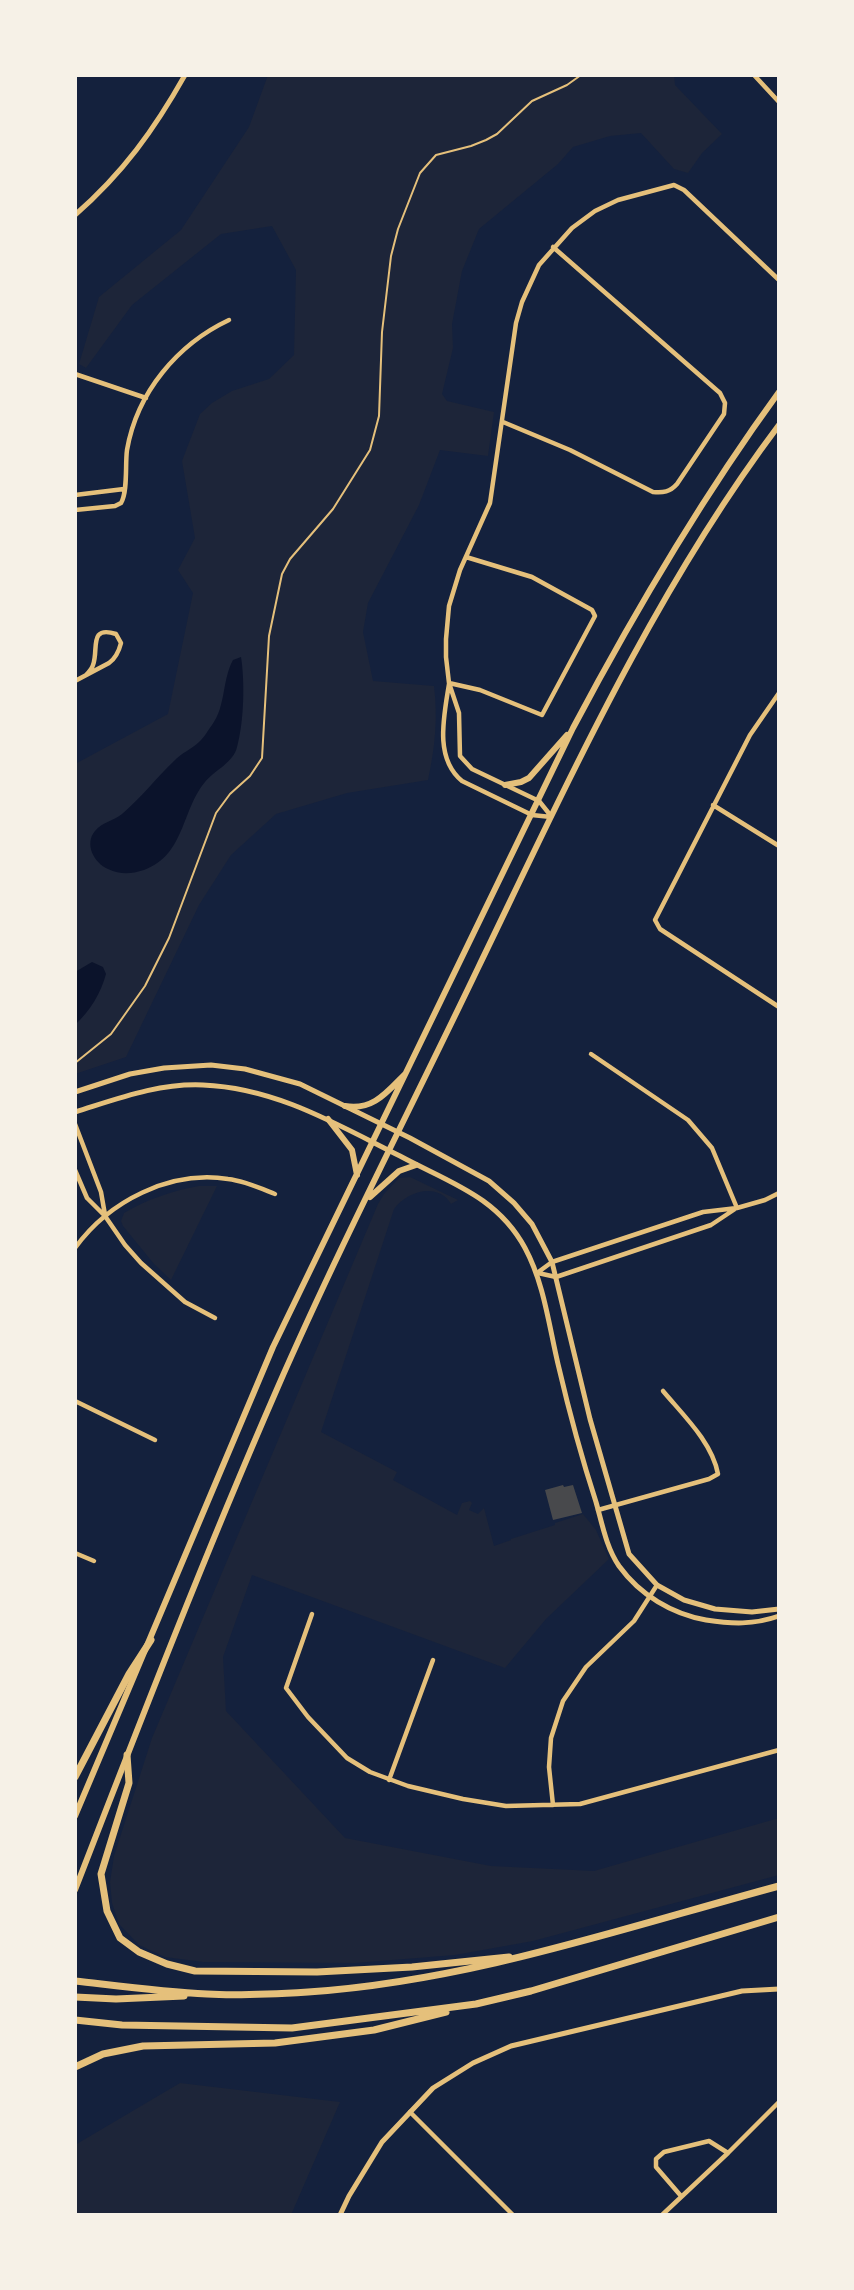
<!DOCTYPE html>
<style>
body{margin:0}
#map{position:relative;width:854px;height:2290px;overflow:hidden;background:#14213d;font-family:"Sofia Sans Condensed",sans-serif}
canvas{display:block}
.frame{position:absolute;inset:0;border:77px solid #f6f1e7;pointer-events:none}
</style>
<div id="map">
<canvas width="854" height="2290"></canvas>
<div class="frame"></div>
</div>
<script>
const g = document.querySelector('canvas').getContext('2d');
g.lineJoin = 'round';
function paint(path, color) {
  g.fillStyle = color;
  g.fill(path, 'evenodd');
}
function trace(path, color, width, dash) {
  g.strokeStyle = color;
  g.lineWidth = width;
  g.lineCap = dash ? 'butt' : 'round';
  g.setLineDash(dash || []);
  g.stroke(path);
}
paint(new Path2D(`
 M268,75H674L675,85L722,134L702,153L688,173L674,169L641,133L610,136L573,147L558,164L479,229L462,271L452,324L453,348L442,394L447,401L494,412L488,456L440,450L419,505L368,603L363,632L373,681L434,686C438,718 435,748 428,780L347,793L276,814L231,855L199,905L126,1057L75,1074V764L168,714L193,593L178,570L195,538L182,461L200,414L212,403L232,391L269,379L294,355L296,270L272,226L221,234L132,305L86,368L79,364L99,297L181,230L249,127Z
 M410,1177L458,1200L451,1204C438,1182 407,1191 394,1209L321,1432L397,1472L393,1480L457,1515L462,1503L470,1501L472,1503L469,1510L478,1514L484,1508L494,1546L511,1540V1539L555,1525V1523L583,1514L596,1530L609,1559L546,1619L505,1668L252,1575L223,1657L226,1711L345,1838L491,1866L594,1871L779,1818V1875L533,1941L455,1955L355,1963L203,1962L165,1957L139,1945L119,1924L112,1903L110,1882L114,1856L152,1738L378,1204L384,1194L399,1178Z
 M199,1186H217L171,1280L154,1264L123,1226L121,1221L124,1213C148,1199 172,1191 199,1186Z
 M180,2083L340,2102L291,2215H75V2145Z`), '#1d2539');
paint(new Path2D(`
 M241,657C245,682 244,722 237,747C234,762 215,770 205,782C181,811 185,855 144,870C131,874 121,875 108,869C94,863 84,844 95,831C102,822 114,821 122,814C141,798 156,778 174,761C181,753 192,749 199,742C204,738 208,730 212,725C226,706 222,680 233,660Z
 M92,962L103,967L106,974C101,993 90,1011 75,1025V972Z`), '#0b132b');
paint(new Path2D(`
 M563,1485L564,1487L573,1485L582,1513L553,1520L545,1490Z`), '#48494c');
trace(new Path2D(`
 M75,1063L111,1034L145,986L169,938L216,813L230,794L250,776L262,758L269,636L282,574L290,559L333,509L370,450L379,416L382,332L391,256L398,229L420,173L436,155L471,146L486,140L497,134L532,101L567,85L581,75`), '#e5c07b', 2);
trace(new Path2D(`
 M754,75L779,102
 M75,374L146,398
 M503,422L570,450L653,492C663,493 670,492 677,484L724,414L725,403L720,393L553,247
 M75,495L124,489
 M75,510L115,506L121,503C128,492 125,464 127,450C137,392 178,344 229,320
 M75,681L109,663C116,658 119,651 121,643L116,634C88,625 99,650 93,665C92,669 89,672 86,675
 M449,683L480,690L542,715L595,616L592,610L532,577L466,557
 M449,684C444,716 434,758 462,781L532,815L551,817
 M779,693L750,735L655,920L660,929L779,1007
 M713,805L779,846
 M551,816L539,801L472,769L460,756L459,713L449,683L446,657V639L449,606L460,570L490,503L516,323L522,302L539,265L572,228L595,211L618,200L674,185L684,190L779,280
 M591,1054L688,1120L712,1148L737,1208
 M75,1124L101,1192L105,1215
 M75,1170L87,1198L105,1216L125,1245L141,1263L185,1302L215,1318
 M75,1248C109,1201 170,1170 228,1179C245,1181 260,1188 275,1194
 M537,1273L552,1262L703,1212L737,1208L765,1200L779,1193
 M538,1273L556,1277L711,1225L735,1209
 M75,1401L155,1440
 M598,1510L709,1479L718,1474C712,1442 683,1415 663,1391
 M75,1553L94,1561
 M312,1614L286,1688L308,1717L347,1758L370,1772L408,1786L463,1799L506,1806L580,1804L779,1750
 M389,1780L433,1660
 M553,1805L549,1767L551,1738L563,1701L586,1667L634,1621L657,1585
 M410,2112L513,2215
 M681,2196L656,2167V2159L664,2152L709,2141L728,2153
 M662,2215L728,2153L779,2102`), '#e5c07b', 4.5);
trace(new Path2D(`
 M75,215C123,173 154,130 185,75
 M75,1092L130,1074L164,1068L211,1065L245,1069L300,1084L410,1138L489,1181L514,1203L532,1224L552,1262L590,1419L629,1554L657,1585L684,1600L715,1609L752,1612L779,1609
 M75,1112C117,1099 158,1083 203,1085C276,1088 336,1124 400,1156C448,1182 497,1196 525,1248C544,1283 549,1326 558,1364C569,1411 581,1456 596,1502C602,1523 606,1547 619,1566C640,1595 672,1614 706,1620C732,1624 753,1625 779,1616
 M340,2215L349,2196L382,2142L433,2088L473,2063L511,2046L742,1991L779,1989`), '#e5c07b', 5);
trace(new Path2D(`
 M505,785L521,782L529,778L567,735
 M345,1106C373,1111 387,1092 405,1074
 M328,1119L352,1150L357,1175
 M370,1197L399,1171L416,1165
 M75,1816L273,1347L573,728C635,611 701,499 779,392
 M75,1890C140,1722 205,1554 277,1389C339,1247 411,1108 478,968C568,782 654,591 779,425`), '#e5c07b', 6);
trace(new Path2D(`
 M127,1755L129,1783L101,1874L107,1911L120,1938L139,1952L167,1964L195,1971L317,1972L412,1967L509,1957
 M75,1777L129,1674L151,1640
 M75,1981C119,1986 163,1992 207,1994C240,1996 275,1994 308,1992C470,1981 623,1928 779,1886
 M75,1997L116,1999L184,1996
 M75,2020L122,2025L292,2028L476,2004L531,1991L779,1917
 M75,2067L103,2054L143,2046L275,2043L374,2030L446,2012`), '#e5c07b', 7);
</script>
